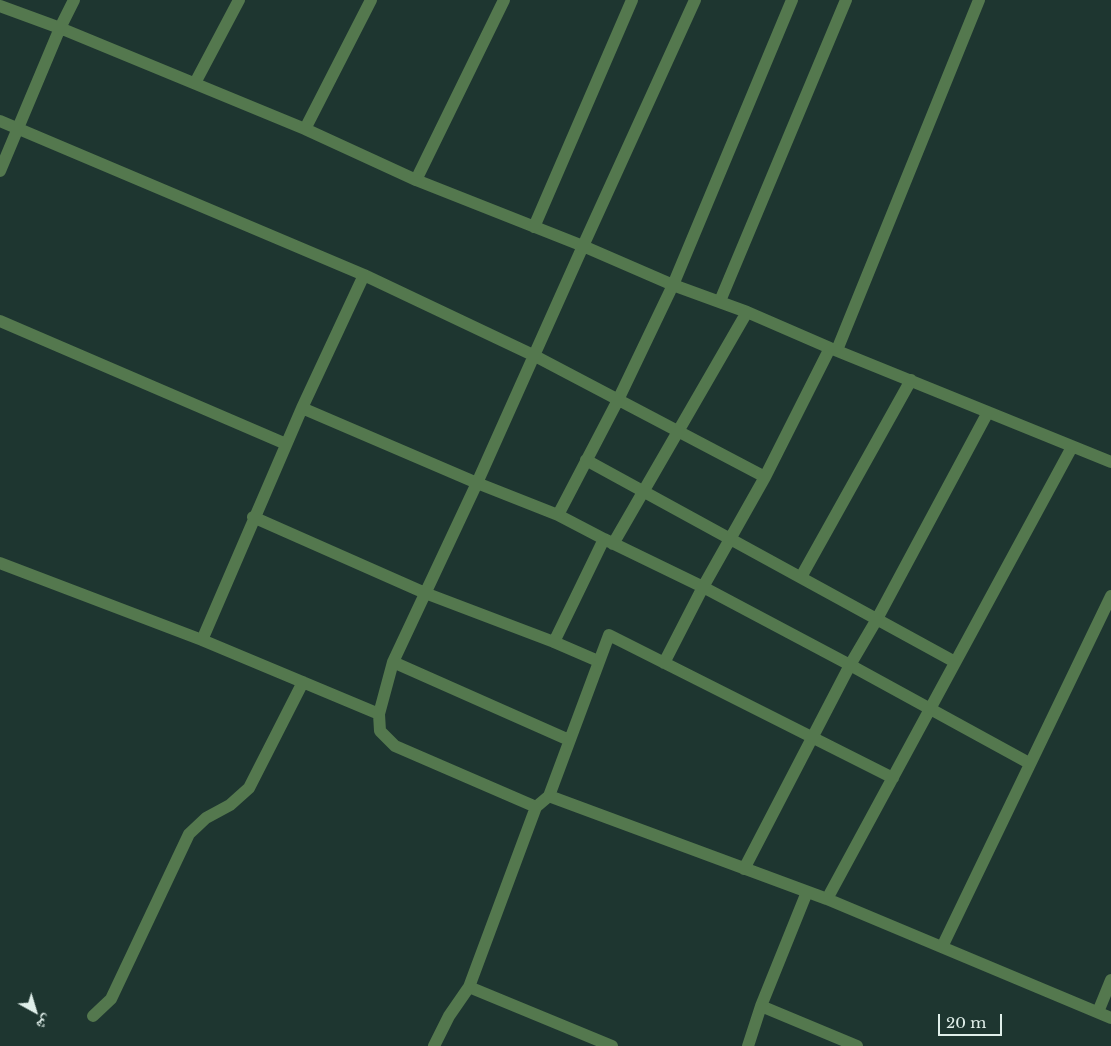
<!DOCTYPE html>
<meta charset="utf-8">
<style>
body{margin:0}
#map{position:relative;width:1111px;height:1046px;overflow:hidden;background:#1e3630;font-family:"Libre Baskerville","Noto Naskh Arabic",serif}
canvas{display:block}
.north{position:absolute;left:10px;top:986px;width:50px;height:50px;-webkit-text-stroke:4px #1e3630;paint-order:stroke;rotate:141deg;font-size:14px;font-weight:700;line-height:20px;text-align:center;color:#e0efea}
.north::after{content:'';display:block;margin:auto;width:18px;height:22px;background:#e0efea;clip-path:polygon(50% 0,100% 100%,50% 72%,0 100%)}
.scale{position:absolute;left:938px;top:1014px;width:64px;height:22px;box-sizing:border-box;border:2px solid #e0efea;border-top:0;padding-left:6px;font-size:15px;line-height:18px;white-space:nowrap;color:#e0efea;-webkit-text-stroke:4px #1e3630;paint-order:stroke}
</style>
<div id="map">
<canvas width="1111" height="1046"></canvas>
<div class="north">ش</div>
<div class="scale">20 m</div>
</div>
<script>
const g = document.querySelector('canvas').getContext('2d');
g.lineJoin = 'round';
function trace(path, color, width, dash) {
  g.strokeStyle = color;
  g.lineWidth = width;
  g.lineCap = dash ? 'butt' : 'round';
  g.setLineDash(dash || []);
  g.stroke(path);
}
trace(new Path2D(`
 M0,6L60,28L305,129L416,180L583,246L673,285L747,312L830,348L1111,462
 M195,83L239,0
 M0,121L364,275L535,356L765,477
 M305,129L371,0
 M0,171L60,28L74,0
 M416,180L504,0
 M534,227L632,0
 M720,301L846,0
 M0,321L286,444
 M837,350L979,0
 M302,408L477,483L558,515L604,539L703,587L664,663
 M988,412L877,619L850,665L1029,763
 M586,460L955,662
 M558,515L618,400L673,285L792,0
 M253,517L425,593L554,642L598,661
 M613,544L747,312
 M0,563L202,640L379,714
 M801,577L911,380
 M202,640L302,408L364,275
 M554,642L604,539
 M393,662L569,740
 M549,796L827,899L1111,1018
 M536,807L395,746L380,731L379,714L393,662L477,483L583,246L695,0
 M744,869L850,665L703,587L765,477L830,348
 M827,899L1072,447
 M942,947L1111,596
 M469,987L612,1046
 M761,1006L857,1046
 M1098,1012L1111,980
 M93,1016L111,999L189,834L206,818L230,805L249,788L303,682
 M434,1046L449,1016L469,987L536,807L549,796L609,635L893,778
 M748,1046L761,1006L807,892`), '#54784e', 12);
</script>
